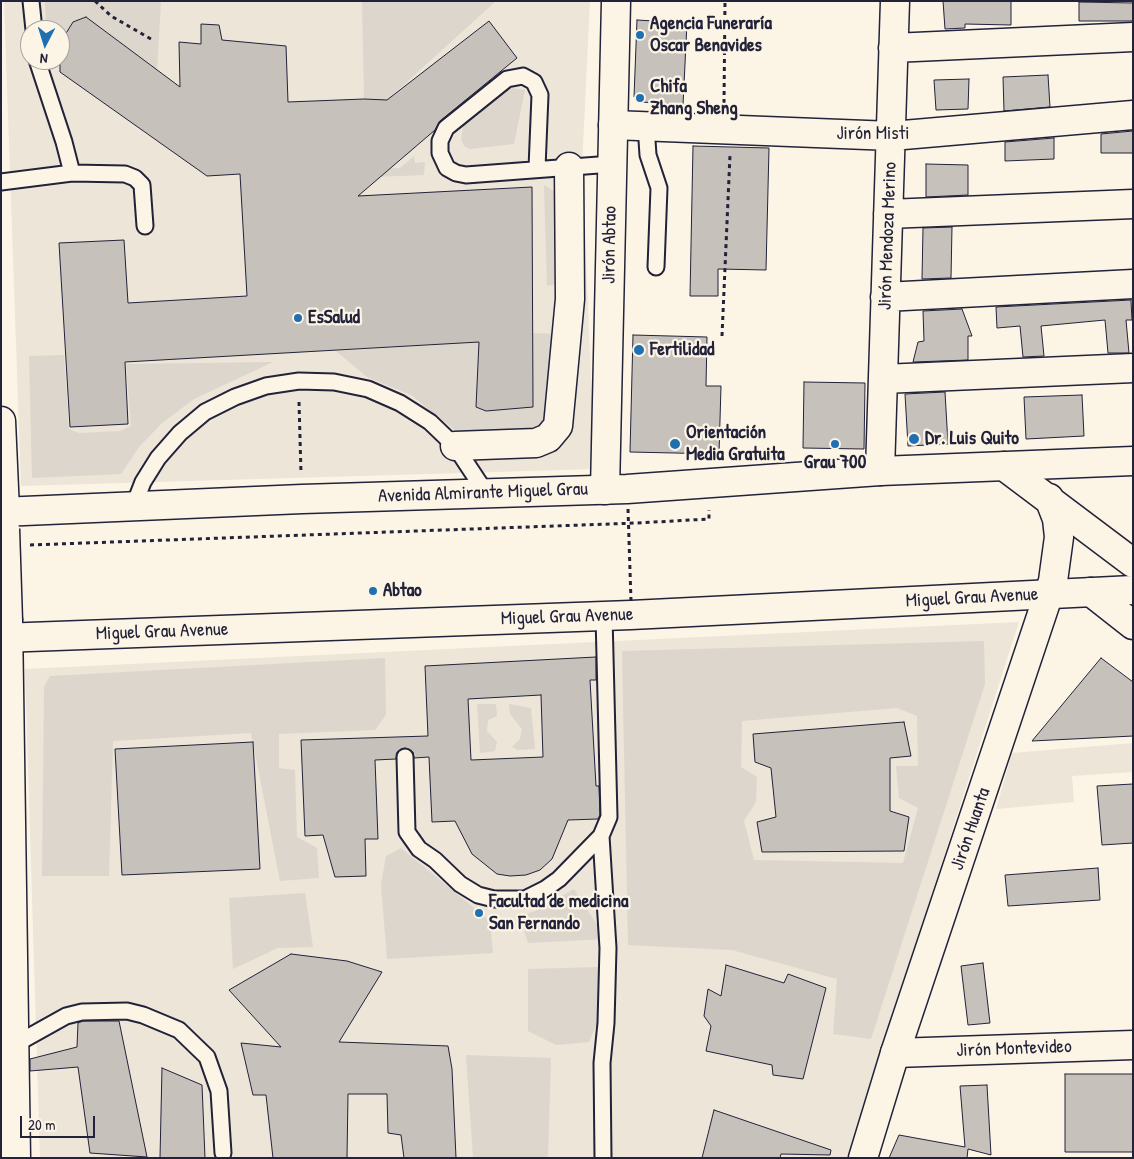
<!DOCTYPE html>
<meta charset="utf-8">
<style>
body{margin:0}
#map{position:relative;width:1134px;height:1159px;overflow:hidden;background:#fcf5e5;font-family:"Patrick Hand",sans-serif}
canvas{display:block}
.frame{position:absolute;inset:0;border:2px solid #22223b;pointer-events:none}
.north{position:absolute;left:20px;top:20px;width:50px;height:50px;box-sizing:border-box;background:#fcf5e5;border:1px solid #a5a1a1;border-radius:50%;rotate:185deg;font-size:14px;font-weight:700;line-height:20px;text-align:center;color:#22223b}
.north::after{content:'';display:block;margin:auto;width:18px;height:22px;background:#1f6fb2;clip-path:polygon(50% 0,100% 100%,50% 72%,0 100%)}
.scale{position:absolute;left:20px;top:1116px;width:75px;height:22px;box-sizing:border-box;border:2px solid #22223b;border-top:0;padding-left:6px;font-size:15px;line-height:18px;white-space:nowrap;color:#22223b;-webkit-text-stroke:4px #fcf5e5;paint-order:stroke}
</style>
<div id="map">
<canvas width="1134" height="1159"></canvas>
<div class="frame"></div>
<div class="north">N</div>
<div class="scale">20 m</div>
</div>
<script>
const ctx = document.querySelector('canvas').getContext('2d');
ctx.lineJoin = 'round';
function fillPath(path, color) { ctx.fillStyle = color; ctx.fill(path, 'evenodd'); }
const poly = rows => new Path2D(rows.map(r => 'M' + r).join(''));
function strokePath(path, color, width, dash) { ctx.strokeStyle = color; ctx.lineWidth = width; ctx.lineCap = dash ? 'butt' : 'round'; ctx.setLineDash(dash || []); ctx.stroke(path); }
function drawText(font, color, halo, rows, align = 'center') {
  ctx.font = font + ' "Patrick Hand",sans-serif'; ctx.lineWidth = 4.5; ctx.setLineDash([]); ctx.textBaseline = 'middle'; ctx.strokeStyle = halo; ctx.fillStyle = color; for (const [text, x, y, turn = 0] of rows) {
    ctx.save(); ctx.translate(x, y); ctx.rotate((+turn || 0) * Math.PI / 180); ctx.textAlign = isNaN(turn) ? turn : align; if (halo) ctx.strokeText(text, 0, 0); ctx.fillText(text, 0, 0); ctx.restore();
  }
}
const built = poly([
 [4,1,590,1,582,166,595,469,21,486],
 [30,30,60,30,60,60,30,60],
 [1019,622,847,1158,40,1158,25,669],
 [1133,743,1133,772,1072,776,1074,802,996,809,1012,753]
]);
const green = poly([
 [45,1,161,1,157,70,86,17,73,22,60,43,60,30,46,30],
 [362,1,496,1,387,100,364,99],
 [512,88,525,90,514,144,470,149,464,146,461,139,464,119,480,104],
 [414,156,415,163,425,162,424,175,326,179,325,172,400,168],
 [544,185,566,199,565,282,547,286],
 [532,333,556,334,554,407,540,432,461,435,411,395,367,377,336,351,479,342,476,403,478,408,486,411],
 [64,355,69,429,79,433,120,431,131,426,126,364,273,362,194,399,161,424,139,447,121,474,32,478,29,356],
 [984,641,985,684,871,1039,833,1034,837,979,732,950,628,945,622,651],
 [897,708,917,716,918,766,896,766,899,798,918,808,903,863,754,860,744,821,756,802,757,777,741,767,742,721],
 [385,658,386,715,375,730,279,734,279,768,295,770,297,837,317,848,319,878,280,881,251,733,113,741,109,876,42,876,44,687,50,676],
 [477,704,496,704,497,716,488,720,487,731,497,742,495,751,480,753],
 [509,704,531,708,535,749,518,750,512,747,520,739,522,729,510,714],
 [401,848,490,921,493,953,387,959,381,885,386,856],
 [574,889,606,939,528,943,520,916,535,911],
 [305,893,313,947,278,948,233,969,229,898],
 [599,967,597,1023,589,1042,556,1045,528,1031,528,969],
 [466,1055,551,1058,548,1158,473,1158]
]);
const building = poly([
 [943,1,1011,1,1011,25,965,24,965,28,945,29,943,1],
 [1079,2,1133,3,1133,21,1079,21,1079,2],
 [86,17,180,87,179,42,201,44,201,24,219,25,222,40,286,46,288,102,364,99,387,100,489,21,517,58,440,121,435,130,358,196,532,187,533,407,486,411,476,407,479,342,125,362,128,424,70,427,59,243,124,240,128,303,247,296,240,174,207,176,60,72,60,43,73,22,86,17],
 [637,20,687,23,683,105,642,102,634,97,637,20],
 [1048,75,1050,107,1004,111,1003,77,1048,75],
 [969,79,968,109,936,110,934,80,969,79],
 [1133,131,1133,153,1101,153,1101,134,1133,131],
 [1054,138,1054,159,1005,161,1005,142,1054,138],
 [693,146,769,148,766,270,718,269,718,296,690,296,693,146],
 [926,164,968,165,968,195,926,197,926,164],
 [952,227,951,278,922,279,923,228,952,227],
 [1131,300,1132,320,1126,320,1129,353,1108,353,1105,320,1041,326,1044,356,1023,357,1020,326,997,328,996,307,1131,300],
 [962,309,972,336,968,336,968,360,913,362,918,342,924,341,923,311,962,309],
 [633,335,707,337,706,386,721,386,719,454,630,452,633,335],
 [804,382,865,383,864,449,803,448,804,382],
 [945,392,948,444,908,446,905,394,945,392],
 [1082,395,1084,436,1026,439,1024,397,1082,395],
 [596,657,596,680,590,680,596,786,599,786,600,815,598,819,568,820,552,859,540,870,526,875,510,876,497,874,472,854,455,821,432,822,429,757,414,758,413,752,405,748,397,752,396,759,375,760,378,839,365,839,366,876,335,877,323,835,305,836,301,740,428,736,425,666,596,657],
 [541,695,543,757,471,760,468,699,541,695],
 [1101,658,1133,682,1133,736,1032,741,1101,658],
 [904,722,911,756,890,758,890,811,909,817,904,851,762,852,757,822,776,817,771,768,755,762,753,734,904,722],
 [253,742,260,869,122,875,115,749,253,742],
 [1133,784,1133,843,1102,845,1097,786,1133,784],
 [1098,868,1100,900,1008,906,1005,875,1098,868],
 [291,954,347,961,382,972,339,1042,448,1046,452,1069,456,1158,404,1158,401,1135,388,1133,387,1094,348,1094,347,1158,273,1158,266,1095,253,1095,241,1043,281,1047,229,990,291,954],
 [983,963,990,1023,968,1025,961,966,983,963],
 [726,965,784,983,788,974,826,988,803,1079,773,1075,772,1065,706,1051,711,1026,704,1016,708,989,721,996,726,965],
 [83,1021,119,1021,147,1157,90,1153,78,1067,30,1071,30,1059,77,1047,78,1023,83,1021],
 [162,1068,202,1085,205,1158,160,1158,162,1068],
 [1065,1074,1133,1074,1133,1152,1065,1152,1065,1074],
 [987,1085,991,1155,968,1149,967,1158,889,1158,899,1135,965,1147,960,1086,987,1085],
 [714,1110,831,1150,830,1155,781,1154,780,1158,702,1158,714,1110]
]);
const path = poly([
 [95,1,111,16,151,39],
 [724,103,725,1],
 [722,336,730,155],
 [299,402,301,473],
 [30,545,637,523,709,519,709,510]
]);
const lane = poly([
 [31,1,34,30],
 [37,60,64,142,72,173],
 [646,126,648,155,659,188,656,267],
 [537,168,540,95,534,82,523,76,507,79,446,128,440,141,440,153,447,168,456,173,466,175,612,164],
 [1,182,72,173,125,174,135,178,142,185,145,226],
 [134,505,143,482,158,458,180,433,205,412,235,397,266,386,299,381,334,382,368,389,400,403,430,422,455,446,486,493],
 [405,757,407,832,419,849,435,860,460,884,478,895,494,899,525,899,545,889,559,879,601,836,609,817,604,616],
 [601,836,608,948,606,1023,602,1063,603,1158],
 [14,1045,66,1016,82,1012,127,1011,143,1015,179,1030,207,1057,219,1091,223,1153]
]);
const street = poly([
 [893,48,1133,37],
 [613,125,892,136,1133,115],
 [888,214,1133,204],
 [885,297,1133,284],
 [883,379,1133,368],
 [1,421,5,511],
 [455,446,536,443,548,438,558,426,570,299,569,167],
 [880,471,895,1],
 [895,1053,1133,1045]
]);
const secondary = poly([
 [1004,466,1133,563],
 [605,490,616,1],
 [1091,592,1133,625],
 [8,621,16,1158],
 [863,1158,895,1053,1053,581,1059,537,1057,519,1049,498]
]);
const primary = poly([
 [1,512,302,499,627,489,880,471,1133,461],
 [1,638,631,615,1133,590]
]);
const pathBridge = poly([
 [628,509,631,601]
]);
const secondaryBridge = poly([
 [5,529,8,621]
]);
const markers = [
 [640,35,5,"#1f6fb2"],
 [640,98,5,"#1f6fb2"],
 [298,318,5,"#1f6fb2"],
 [639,350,6,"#1f6fb2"],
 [914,439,6,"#1f6fb2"],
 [675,444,6,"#1f6fb2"],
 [835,444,5,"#1f6fb2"],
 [373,591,5,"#1f6fb2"],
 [479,913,5,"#1f6fb2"]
];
const poiNames = [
 ["Agencia Funeraría",650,24],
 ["Oscar Benavides",650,46],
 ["Chifa",650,87],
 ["Zhang Sheng",650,109],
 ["EsSalud",308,318],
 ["Fertilidad",650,350],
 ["Orientación",686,433],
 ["Media Gratuita",686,455],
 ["Dr. Luis Quito",925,439],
 ["Grau 700",835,463,"center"],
 ["Abtao",383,591],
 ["Facultad de medicina",489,902],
 ["San Fernando",489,924]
];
const streetNames = [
 ["Jirón Misti",873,134],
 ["Jirón Mendoza Merino",888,236,-88],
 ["Jirón Abtao",610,245,-89],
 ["Avenida Almirante Miguel Grau",483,493,-2],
 ["Miguel Grau Avenue",972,598,-3],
 ["Miguel Grau Avenue",567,617,-2],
 ["Miguel Grau Avenue",162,632,-2],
 ["Jirón Huanta",971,829,-71],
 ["Jirón Montevideo",1014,1049,-2]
];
fillPath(built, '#ece5d8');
fillPath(green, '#dcd6cc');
fillPath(building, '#c6c1bb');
strokePath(building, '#22223b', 1);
strokePath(lane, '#22223b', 19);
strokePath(street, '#22223b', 31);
strokePath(secondary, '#22223b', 31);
strokePath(primary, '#22223b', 31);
strokePath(path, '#22223b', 3, [4, 4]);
strokePath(lane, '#fcf5e5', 15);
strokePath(street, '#fcf5e5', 28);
strokePath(secondary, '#fcf5e5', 28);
strokePath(primary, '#fcf5e5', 28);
strokePath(secondaryBridge, '#22223b', 31, []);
strokePath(pathBridge, '#22223b', 3, [4, 4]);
strokePath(secondaryBridge, '#fcf5e5', 28);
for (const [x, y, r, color] of markers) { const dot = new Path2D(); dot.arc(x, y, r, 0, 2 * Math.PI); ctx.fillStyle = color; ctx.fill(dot); strokePath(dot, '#fcf5e5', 2); }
drawText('bold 19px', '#22223b', '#fcf5e5', poiNames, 'left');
drawText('19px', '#22223b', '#fcf5e5', streetNames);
</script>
